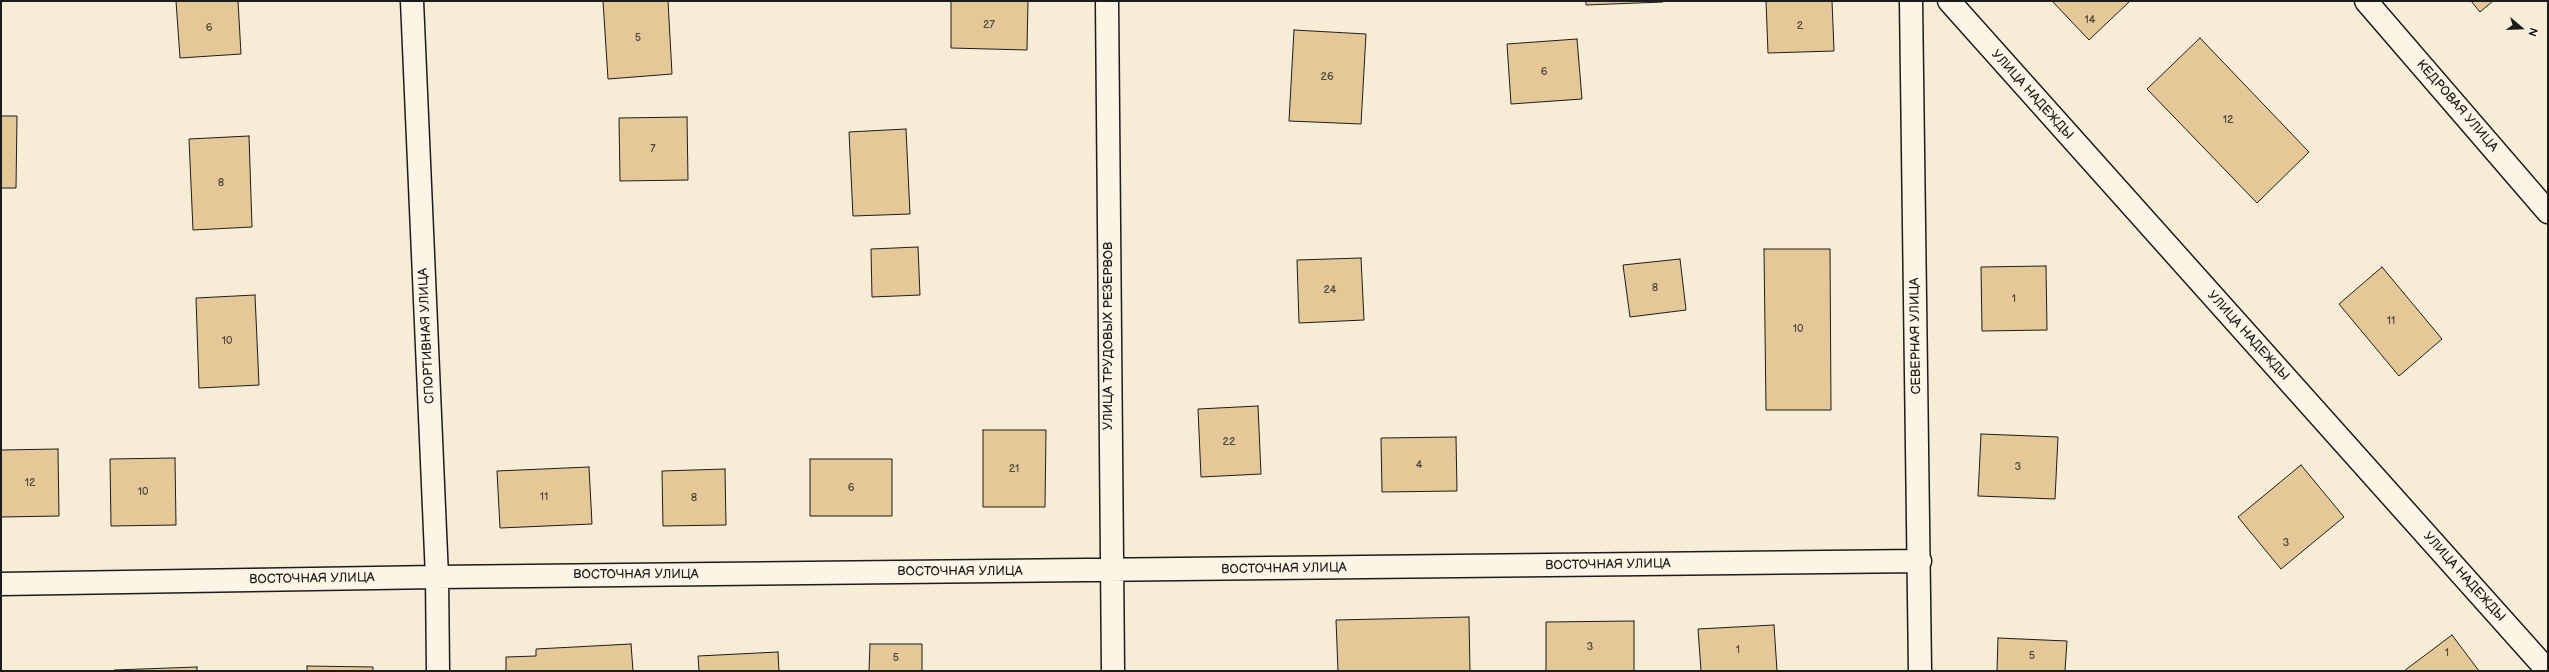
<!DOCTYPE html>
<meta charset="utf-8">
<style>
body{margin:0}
#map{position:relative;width:2549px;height:672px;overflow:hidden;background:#f7ecd6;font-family:"Balsamiq Sans",sans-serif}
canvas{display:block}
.frame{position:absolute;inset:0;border:2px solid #1c1c1c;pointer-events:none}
.north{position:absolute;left:2501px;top:8px;width:40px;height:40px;-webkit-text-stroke:3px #fcf5e5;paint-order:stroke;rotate:109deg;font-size:11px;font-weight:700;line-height:16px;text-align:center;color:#1c1c1c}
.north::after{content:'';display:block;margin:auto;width:14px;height:18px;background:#1c1c1c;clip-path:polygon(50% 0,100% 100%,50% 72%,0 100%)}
</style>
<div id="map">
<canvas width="2549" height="672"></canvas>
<div class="frame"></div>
<div class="north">N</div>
</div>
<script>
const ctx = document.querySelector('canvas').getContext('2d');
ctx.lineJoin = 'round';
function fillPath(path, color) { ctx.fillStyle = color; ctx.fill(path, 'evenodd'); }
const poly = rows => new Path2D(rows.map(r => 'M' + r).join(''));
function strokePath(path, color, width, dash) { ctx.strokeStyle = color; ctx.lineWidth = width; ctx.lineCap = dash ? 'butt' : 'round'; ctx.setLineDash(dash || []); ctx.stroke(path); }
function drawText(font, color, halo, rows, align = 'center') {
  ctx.font = font + ' "Balsamiq Sans",sans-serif'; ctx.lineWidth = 3; ctx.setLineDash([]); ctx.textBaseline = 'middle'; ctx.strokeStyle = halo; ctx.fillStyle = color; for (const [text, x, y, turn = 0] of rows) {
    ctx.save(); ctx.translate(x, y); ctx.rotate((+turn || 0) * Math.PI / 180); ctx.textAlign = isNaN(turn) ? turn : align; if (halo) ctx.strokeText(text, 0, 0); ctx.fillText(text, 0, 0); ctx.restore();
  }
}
const building = poly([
 [176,1,238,1,241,54,180,58,176,1],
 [603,1,668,1,672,74,608,79,603,1],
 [951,1,1028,1,1027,50,951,48,951,1],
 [1586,1,1663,1,1663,2,1586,5,1586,1],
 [1766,1,1832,1,1834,51,1768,53,1766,1],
 [2052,1,2130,1,2089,40,2052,1],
 [2471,1,2493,1,2480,12,2471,1],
 [1294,30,1366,34,1361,124,1289,121,1294,30],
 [2200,38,2309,152,2257,203,2147,89,2200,38],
 [1577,39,1582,99,1511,104,1507,44,1577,39],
 [1,116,17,116,16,188,1,188,1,116],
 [687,117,688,180,620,181,619,118,687,117],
 [906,129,910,214,853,216,849,132,906,129],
 [249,136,252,227,193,230,189,139,249,136],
 [918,247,920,295,872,297,871,249,918,247],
 [1764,249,1830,249,1831,410,1766,410,1764,249],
 [1361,258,1364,320,1299,323,1297,260,1361,258],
 [1680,259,1686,310,1630,317,1623,265,1680,259],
 [2046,266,2047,330,1982,331,1981,267,2046,266],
 [2382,267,2442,339,2399,376,2339,304,2382,267],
 [255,295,259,385,199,388,196,298,255,295],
 [1258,406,1261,474,1201,477,1198,409,1258,406],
 [983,430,1046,430,1045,507,983,507,983,430],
 [1981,434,2058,437,2055,499,1978,496,1981,434],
 [1456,437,1457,491,1382,492,1381,438,1456,437],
 [58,449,59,516,1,517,1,450,58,449],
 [175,458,176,525,111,526,110,459,175,458],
 [810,459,892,459,892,516,810,516,810,459],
 [2301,465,2344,517,2281,569,2238,517,2301,465],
 [589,467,592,524,500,528,497,471,589,467],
 [725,469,726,525,663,526,662,471,725,469],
 [1469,617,1470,671,1338,671,1336,620,1469,617],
 [1634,621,1634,671,1546,671,1546,622,1634,621],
 [1774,625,1777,671,1701,671,1698,629,1774,625],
 [2452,635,2479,671,2404,671,2452,635],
 [1998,638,2067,641,2065,671,1997,671,1998,638],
 [631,644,633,671,506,671,506,657,536,656,536,649,631,644],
 [870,644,922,644,922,671,869,671,870,644],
 [778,652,779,671,699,671,698,656,778,652],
 [307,666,373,667,373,671,307,671,307,666],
 [197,667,197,671,114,671,114,670,197,667]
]);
const minor = poly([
 [412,1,437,577,438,671],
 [1107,1,1113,671],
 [1911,1,1920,671],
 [1949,1,2548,671],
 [2366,1,2548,212],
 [1,584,437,577,1920,561]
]);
const numberNames = [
 ["14",2090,20],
 ["27",989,25],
 ["2",1800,26],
 ["6",209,28],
 ["5",638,38],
 ["6",1544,72],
 ["26",1327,77],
 ["12",2228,120],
 ["7",653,149],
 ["8",221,183],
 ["8",1655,288],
 ["24",1330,290],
 ["1",2014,299],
 ["11",2391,321],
 ["10",1798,329],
 ["10",227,341],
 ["22",1229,442],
 ["4",1419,465],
 ["3",2018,467],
 ["21",1014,469],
 ["12",30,483],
 ["6",851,488],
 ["10",143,492],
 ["11",544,497],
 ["8",694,498],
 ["3",2286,543],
 ["3",1590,647],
 ["1",1738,650],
 ["1",2447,653],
 ["5",2032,656],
 ["5",896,658]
];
const streetNames = [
 ["УЛИЦА НАДЕЖДЫ",2032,95,48],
 ["КЕДРОВАЯ УЛИЦА",2457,106,49],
 ["СПОРТИВНАЯ УЛИЦА",427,336,-93],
 ["УЛИЦА ТРУДОВЫХ РЕЗЕРВОВ",1109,336,-90],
 ["СЕВЕРНАЯ УЛИЦА",1916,336,-91],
 ["УЛИЦА НАДЕЖДЫ",2248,336,48],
 ["ВОСТОЧНАЯ УЛИЦА",1608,565,-1],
 ["ВОСТОЧНАЯ УЛИЦА",1284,569,-1],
 ["ВОСТОЧНАЯ УЛИЦА",960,572],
 ["ВОСТОЧНАЯ УЛИЦА",636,575],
 ["УЛИЦА НАДЕЖДЫ",2464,577,48],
 ["ВОСТОЧНАЯ УЛИЦА",312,579,-1]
];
fillPath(building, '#e4c898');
strokePath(building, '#1c1c1c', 1);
strokePath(minor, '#1c1c1c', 25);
strokePath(minor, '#fcf5e5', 22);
drawText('11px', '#4e473b', null, numberNames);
drawText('13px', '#1c1c1c', '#fcf5e5', streetNames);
</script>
